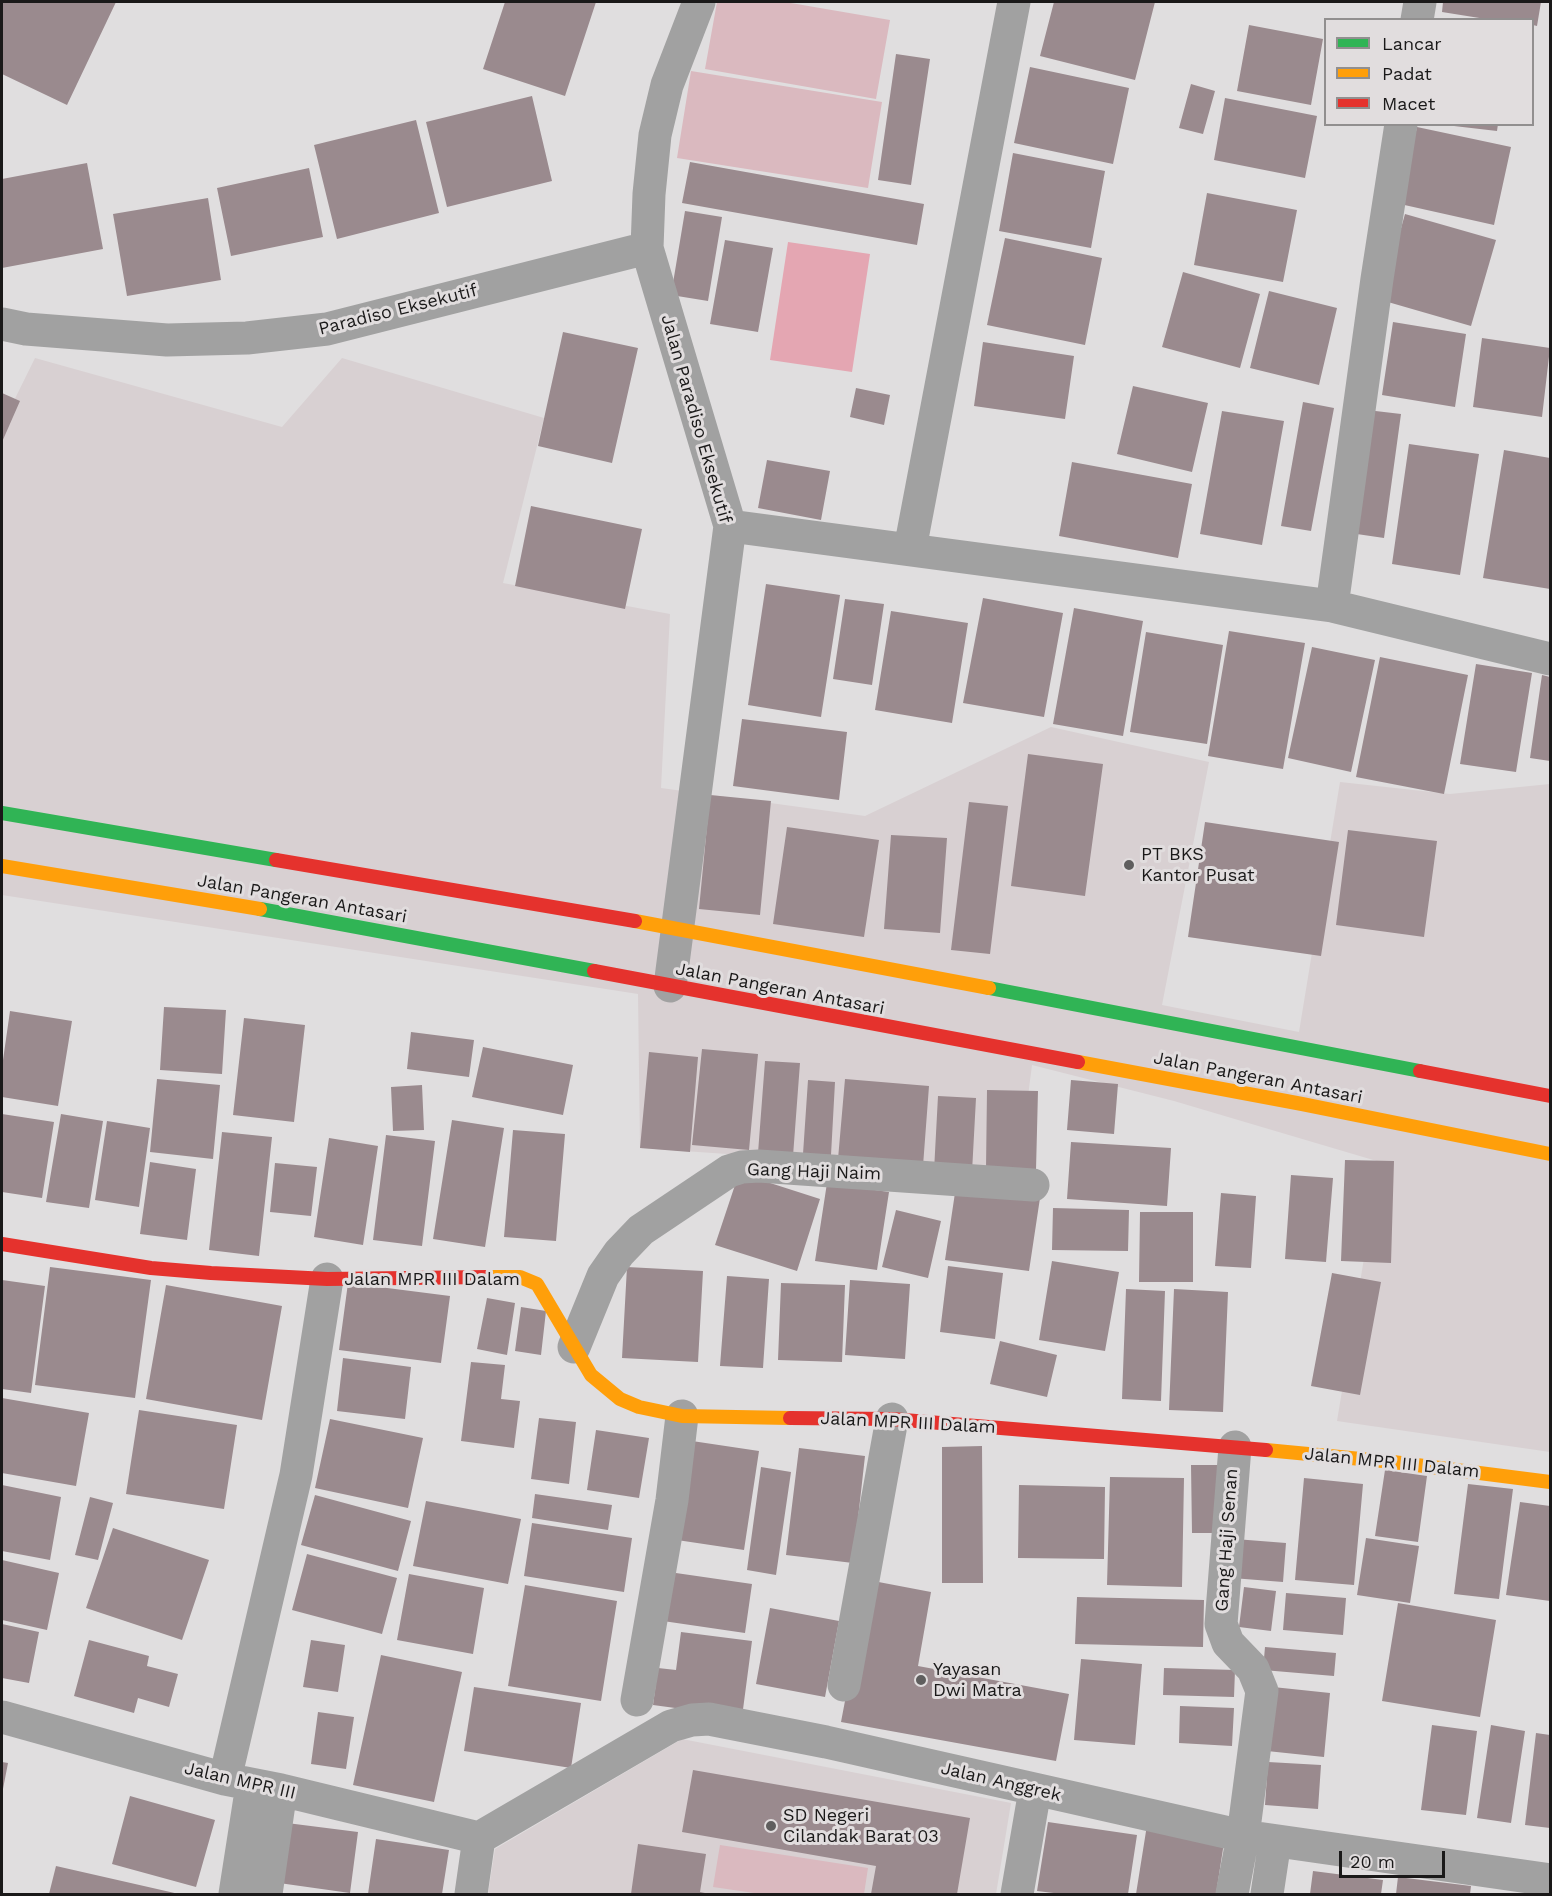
<!DOCTYPE html>
<style>
body{margin:0}
#map{position:relative;width:1552px;height:1896px;overflow:hidden;background:#e0dedf;font-family:"Work Sans",sans-serif}
canvas{display:block}
.frame{position:absolute;inset:0;border:3px solid #1a1919;pointer-events:none}
.legend{position:absolute;left:1324px;top:18px;width:210px;height:108px;box-sizing:border-box;background:#e1ddde;border:2px solid #918f8f;margin:0;padding:8px 10px;list-style:none;font-size:18px;color:#1a1919}
.legend li{display:flex;align-items:center;gap:12px;height:30px}
.legend b{width:30px;border:2px solid #918f8f}
.scale{position:absolute;left:1339px;top:1851px;width:106px;height:27px;box-sizing:border-box;border:3px solid #1a1919;border-top:0;padding-left:8px;font-size:18px;line-height:21px;white-space:nowrap;color:#1a1919;-webkit-text-stroke:4px #e1ddde;paint-order:stroke}
</style>
<div id="map">
<canvas width="1552" height="1896"></canvas>
<div class="frame"></div>
<ul class="legend">
<li><b style="height:8px;background:#30b455"></b>Lancar</li>
<li><b style="height:8px;background:#ff9f0a"></b>Padat</li>
<li><b style="height:8px;background:#e5322d"></b>Macet</li>
</ul>
<div class="scale">20 m</div>
</div>
<script>
const ctx = document.querySelector('canvas').getContext('2d');
ctx.lineJoin = 'round';
function fillPath(path, color) { ctx.fillStyle = color; ctx.fill(path, 'evenodd'); }
const poly = rows => new Path2D(rows.map(r => 'M' + r).join(''));
function strokePath(path, color, width, dash) { ctx.strokeStyle = color; ctx.lineWidth = width; ctx.lineCap = dash ? 'butt' : 'round'; ctx.setLineDash(dash || []); ctx.stroke(path); }
function drawText(font, color, halo, rows, align = 'center') {
  ctx.font = font + ' "Work Sans",sans-serif'; ctx.lineWidth = 6; ctx.setLineDash([]); ctx.textBaseline = 'middle'; ctx.strokeStyle = halo; ctx.fillStyle = color; for (const [text, x, y, turn = 0] of rows) {
    ctx.save(); ctx.translate(x, y); ctx.rotate((+turn || 0) * Math.PI / 180); ctx.textAlign = isNaN(turn) ? turn : align; if (halo) ctx.strokeText(text, 0, 0); ctx.fillText(text, 0, 0); ctx.restore();
  }
}
const built = poly([
 [35,358,282,427,342,358,544,418,503,583,670,614,661,788,865,816,1051,727,1209,762,1162,1005,1299,1032,1340,782,1450,794,1550,784,1550,1452,1337,1421,1380,1162,1174,1101,1032,1065,1018,1174,640,1148,638,994,2,895,2,425],
 [682,1739,1011,1803,996,1894,488,1894,495,1849]
]);
const green = poly([
 [717,2,785,2,890,20,876,99,705,69],
 [691,71,882,102,868,188,677,158],
 [720,1845,868,1868,864,1894,761,1894,713,1887]
]);
const water = poly([
 [788,242,870,254,852,372,770,360]
]);
const building = poly([
 [2,2,116,2,67,105,2,74],
 [505,2,596,2,565,96,483,69],
 [1054,2,1155,2,1135,80,1040,56],
 [1443,2,1541,2,1537,26,1533,25,1533,20,1492,20,1442,12],
 [1249,25,1323,39,1311,105,1237,91],
 [896,54,930,59,911,185,878,180],
 [1030,67,1129,88,1113,164,1014,143],
 [1191,84,1215,91,1203,134,1179,128],
 [532,96,552,181,447,207,426,122],
 [1225,98,1317,116,1305,178,1214,160],
 [416,120,439,213,337,239,314,145],
 [1454,124,1498,124,1497,131,1454,126],
 [1417,127,1511,147,1494,225,1400,204],
 [1013,153,1105,171,1091,248,999,231],
 [690,162,924,204,917,245,682,203],
 [87,163,103,249,2,268,2,179],
 [309,168,323,237,231,256,217,188],
 [1207,193,1297,210,1283,282,1194,265],
 [208,198,221,280,127,296,113,214],
 [685,211,722,217,708,301,671,295],
 [1405,214,1496,240,1471,326,1381,300],
 [1005,238,1102,258,1085,345,987,325],
 [725,240,773,248,758,332,710,324],
 [1183,272,1260,294,1240,368,1162,347],
 [1269,291,1337,308,1319,385,1250,368],
 [1393,322,1466,334,1455,407,1382,395],
 [563,332,638,348,612,463,538,446],
 [1482,338,1550,348,1542,417,1473,407],
 [983,342,1074,356,1065,419,974,406],
 [1133,386,1208,403,1192,472,1117,454],
 [856,388,890,395,884,425,850,417],
 [2,393,20,401,2,442],
 [1303,402,1334,408,1311,531,1281,526],
 [1367,410,1401,414,1384,538,1350,533],
 [1222,411,1284,421,1262,545,1200,534],
 [1409,444,1479,454,1460,575,1392,564],
 [1504,450,1550,458,1550,589,1483,578],
 [767,460,830,471,821,520,758,508],
 [1072,462,1192,484,1178,558,1059,536],
 [531,506,642,529,625,609,515,586],
 [766,584,840,595,821,717,748,705],
 [983,598,1063,613,1044,717,963,703],
 [845,599,884,604,872,685,833,679],
 [1074,608,1143,621,1123,736,1053,724],
 [891,611,968,623,952,723,875,710],
 [1229,631,1305,643,1283,769,1208,756],
 [1146,632,1223,645,1207,744,1130,732],
 [1312,647,1375,660,1351,772,1288,758],
 [1380,657,1468,675,1444,794,1356,777],
 [1476,664,1532,673,1516,772,1460,764],
 [1542,675,1550,677,1550,761,1530,758],
 [742,719,847,732,839,800,733,786],
 [1028,754,1103,764,1085,896,1011,886],
 [710,795,771,801,760,915,699,909],
 [969,802,1008,806,990,954,951,950],
 [1205,822,1339,842,1321,956,1188,937],
 [787,827,879,840,864,937,773,924],
 [1348,830,1437,841,1424,937,1336,925],
 [891,835,947,838,940,933,884,929],
 [164,1007,226,1010,222,1074,160,1070],
 [10,1011,72,1021,58,1106,2,1097,2,1067],
 [244,1018,305,1025,294,1122,233,1115],
 [411,1032,474,1040,469,1077,407,1069],
 [483,1047,573,1065,563,1115,472,1097],
 [702,1049,758,1054,749,1150,692,1145],
 [649,1052,698,1057,690,1152,640,1148],
 [765,1061,800,1063,793,1156,758,1153],
 [157,1079,220,1085,213,1159,150,1152],
 [845,1079,929,1086,923,1166,838,1159],
 [808,1080,835,1082,831,1155,803,1154],
 [1071,1080,1118,1084,1114,1134,1067,1130],
 [422,1085,424,1130,393,1131,391,1087],
 [987,1090,1038,1091,1036,1170,986,1169],
 [938,1096,976,1098,972,1172,934,1171],
 [2,1114,54,1122,42,1198,2,1192],
 [61,1114,103,1121,89,1208,46,1202],
 [452,1120,504,1128,485,1247,433,1239],
 [107,1121,150,1128,139,1207,95,1200],
 [513,1130,565,1134,556,1241,504,1237],
 [222,1132,272,1137,259,1256,209,1250],
 [386,1135,435,1141,422,1246,373,1240],
 [329,1138,378,1146,363,1245,314,1237],
 [1071,1142,1171,1148,1167,1206,1067,1199],
 [1345,1160,1394,1161,1391,1263,1341,1261],
 [150,1162,196,1169,187,1240,140,1234],
 [275,1163,317,1167,311,1216,270,1212],
 [739,1173,820,1199,797,1271,715,1245],
 [1291,1175,1333,1178,1326,1262,1285,1259],
 [827,1183,889,1192,877,1270,815,1261],
 [956,1186,1040,1198,1029,1271,945,1260],
 [1221,1193,1256,1196,1251,1268,1215,1266],
 [1053,1208,1129,1210,1128,1251,1052,1250],
 [896,1210,941,1221,928,1278,882,1267],
 [1140,1212,1193,1212,1193,1282,1139,1282],
 [1052,1261,1119,1272,1105,1351,1039,1340],
 [948,1266,1003,1273,995,1339,940,1332],
 [50,1267,151,1280,135,1398,35,1385],
 [627,1267,703,1271,698,1362,622,1358],
 [1332,1273,1381,1282,1360,1395,1311,1386],
 [727,1276,769,1279,763,1368,720,1366],
 [2,1280,45,1286,31,1393,2,1389],
 [850,1280,910,1284,905,1359,845,1355],
 [348,1283,450,1296,441,1363,339,1350],
 [781,1283,845,1285,842,1362,778,1360],
 [166,1285,282,1306,262,1420,146,1399],
 [1126,1289,1165,1291,1161,1401,1122,1399],
 [1174,1289,1228,1292,1223,1412,1169,1410],
 [487,1298,515,1303,507,1355,477,1349],
 [521,1307,546,1311,541,1355,515,1351],
 [1000,1341,1057,1355,1047,1397,990,1384],
 [343,1358,411,1367,405,1419,337,1411],
 [471,1362,505,1365,501,1399,520,1401,514,1448,461,1441],
 [2,1398,89,1413,76,1486,2,1473],
 [139,1410,237,1425,224,1509,126,1494],
 [539,1418,576,1422,569,1484,531,1479],
 [330,1419,423,1438,408,1508,315,1488],
 [596,1430,649,1438,639,1498,587,1490],
 [692,1441,759,1451,744,1550,677,1540],
 [982,1446,983,1583,942,1583,942,1447],
 [799,1448,865,1456,853,1563,786,1555],
 [1191,1465,1217,1465,1217,1533,1192,1533],
 [761,1467,791,1472,776,1575,747,1570],
 [1385,1470,1427,1476,1418,1542,1375,1536],
 [1110,1477,1184,1478,1182,1587,1107,1585],
 [1304,1478,1363,1484,1354,1585,1295,1580],
 [1468,1484,1513,1489,1499,1599,1454,1594],
 [2,1485,61,1497,50,1560,2,1551],
 [1019,1485,1105,1487,1104,1559,1018,1558],
 [535,1494,612,1505,608,1530,532,1518],
 [315,1495,411,1521,398,1571,301,1545],
 [90,1497,113,1503,98,1560,75,1555],
 [426,1501,521,1519,508,1584,413,1566],
 [1520,1502,1550,1506,1550,1601,1506,1595],
 [532,1523,632,1538,624,1592,524,1576],
 [113,1528,209,1560,182,1640,86,1608],
 [1366,1538,1419,1546,1410,1603,1357,1595],
 [1235,1539,1286,1543,1283,1582,1232,1578],
 [307,1554,397,1578,382,1634,292,1610],
 [2,1560,59,1573,47,1630,2,1620],
 [669,1572,752,1584,745,1633,663,1621],
 [409,1574,484,1588,473,1654,397,1640],
 [868,1580,931,1592,918,1666,1069,1694,1056,1761,841,1722],
 [525,1585,617,1601,601,1701,508,1686],
 [1244,1587,1276,1591,1271,1631,1239,1627],
 [1286,1593,1346,1598,1343,1635,1283,1630],
 [1077,1597,1204,1600,1203,1647,1075,1644],
 [1398,1603,1496,1620,1480,1717,1382,1701],
 [770,1608,839,1621,825,1697,756,1684],
 [2,1624,39,1632,29,1683,2,1678],
 [681,1632,752,1641,742,1717,653,1705,658,1668,676,1670],
 [89,1640,149,1656,147,1666,178,1674,169,1707,138,1698,134,1713,74,1696],
 [311,1640,345,1645,338,1692,303,1687],
 [1265,1647,1336,1653,1334,1676,1263,1670],
 [381,1655,462,1672,434,1802,353,1785],
 [1081,1659,1142,1664,1135,1745,1074,1740],
 [1164,1668,1235,1670,1234,1697,1163,1695],
 [474,1687,581,1703,571,1768,464,1751],
 [1273,1687,1330,1693,1324,1757,1267,1751],
 [1180,1706,1234,1708,1232,1746,1179,1743],
 [318,1712,354,1717,346,1769,311,1764],
 [1432,1725,1477,1731,1466,1815,1421,1810],
 [1491,1725,1525,1731,1511,1823,1477,1818],
 [1536,1733,1550,1735,1550,1828,1525,1825],
 [2,1762,8,1763,3,1789,2,1789],
 [1268,1762,1321,1765,1318,1809,1265,1805],
 [693,1770,970,1818,957,1894,871,1894,876,1866,682,1832],
 [130,1796,215,1820,196,1887,112,1864],
 [1048,1822,1137,1835,1128,1894,1062,1894,1037,1891],
 [287,1823,358,1832,350,1893,279,1883],
 [1147,1825,1225,1836,1216,1894,1136,1894],
 [376,1839,449,1850,442,1894,368,1894],
 [638,1844,706,1854,700,1892,710,1894,631,1894],
 [56,1866,179,1894,49,1894],
 [1313,1871,1383,1880,1381,1894,1310,1894],
 [1398,1877,1471,1886,1470,1894,1396,1894]
]);
const street = poly([
 [1417,20,1420,2],
 [2,324,26,329,167,340,247,338,327,329,647,248],
 [730,526,1332,606,1550,659],
 [910,549,1014,2],
 [1332,606,1377,279,1401,124],
 [670,986,730,526,647,248,649,194,655,135,667,85,699,2],
 [574,1347,603,1276,619,1253,641,1230,729,1171,742,1167,759,1166,1033,1185],
 [844,1685,892,1419],
 [637,1700,672,1500,682,1416],
 [2,1717,225,1779,281,1790,479,1838],
 [225,1779,296,1475,327,1279],
 [479,1838,671,1726,692,1720,709,1719,826,1742,1243,1836,1550,1880],
 [235,1894,252,1785],
 [266,1894,281,1790],
 [471,1894,479,1838],
 [1017,1894,1035,1790],
 [1232,1894,1243,1836,1262,1691,1253,1669,1228,1643,1221,1624,1235,1447],
 [1267,1894,1275,1841]
]);
const fast = poly([
 [2,813,276,860],
 [260,909,594,971],
 [989,988,1420,1071]
]);
const slow = poly([
 [2,866,260,909],
 [635,921,989,988],
 [1078,1062,1302,1104,1550,1154],
 [487,1277,520,1277,537,1284,591,1375,620,1399,639,1407,682,1416,790,1418],
 [1266,1450,1393,1462,1550,1482]
]);
const jam = poly([
 [276,860,635,921],
 [594,971,1078,1062],
 [1420,1071,1550,1096],
 [2,1244,151,1268,211,1273,327,1279,487,1277],
 [790,1418,892,1419,1266,1450]
]);
const markers = [
 [1129,865,6,"#5f5e5e"],
 [921,1680,6,"#5f5e5e"],
 [771,1826,6,"#5f5e5e"]
];
const streetNames = [
 ["Paradiso Eksekutif",398,310,-14],
 ["Jalan Paradiso Eksekutif",696,419,74],
 ["Jalan Pangeran Antasari",302,899,10],
 ["Jalan Pangeran Antasari",780,989,11],
 ["Jalan Pangeran Antasari",1258,1078,11],
 ["Gang Haji Naim",814,1172,2],
 ["Jalan MPR III Dalam",432,1280],
 ["Jalan MPR III Dalam",908,1423,3],
 ["Jalan MPR III Dalam",1392,1463,6],
 ["Gang Haji Senan",1227,1540,-86],
 ["Jalan MPR III",240,1781,13],
 ["Jalan Anggrek",1001,1782,13]
];
const poiNames = [
 ["PT BKS",1141,855],
 ["Kantor Pusat",1141,876],
 ["Yayasan",933,1670],
 ["Dwi Matra",933,1691],
 ["SD Negeri",783,1816],
 ["Cilandak Barat 03",783,1837]
];
fillPath(built, '#d8d0d2');
fillPath(green, '#dab9bf');
fillPath(water, '#e4a6b2');
fillPath(building, '#9a8a8e');
strokePath(street, '#a1a1a1', 33);
strokePath(fast, '#30b455', 14);
strokePath(slow, '#ff9f0a', 14);
strokePath(jam, '#e5322d', 14);
for (const [x, y, r, color] of markers) { const dot = new Path2D(); dot.arc(x, y, r, 0, 2 * Math.PI); ctx.fillStyle = color; ctx.fill(dot); strokePath(dot, '#e1ddde', 2); }
drawText('18px', '#1a1919', '#e1ddde', streetNames);
drawText('18px', '#1a1919', '#e1ddde', poiNames, 'left');
</script>
